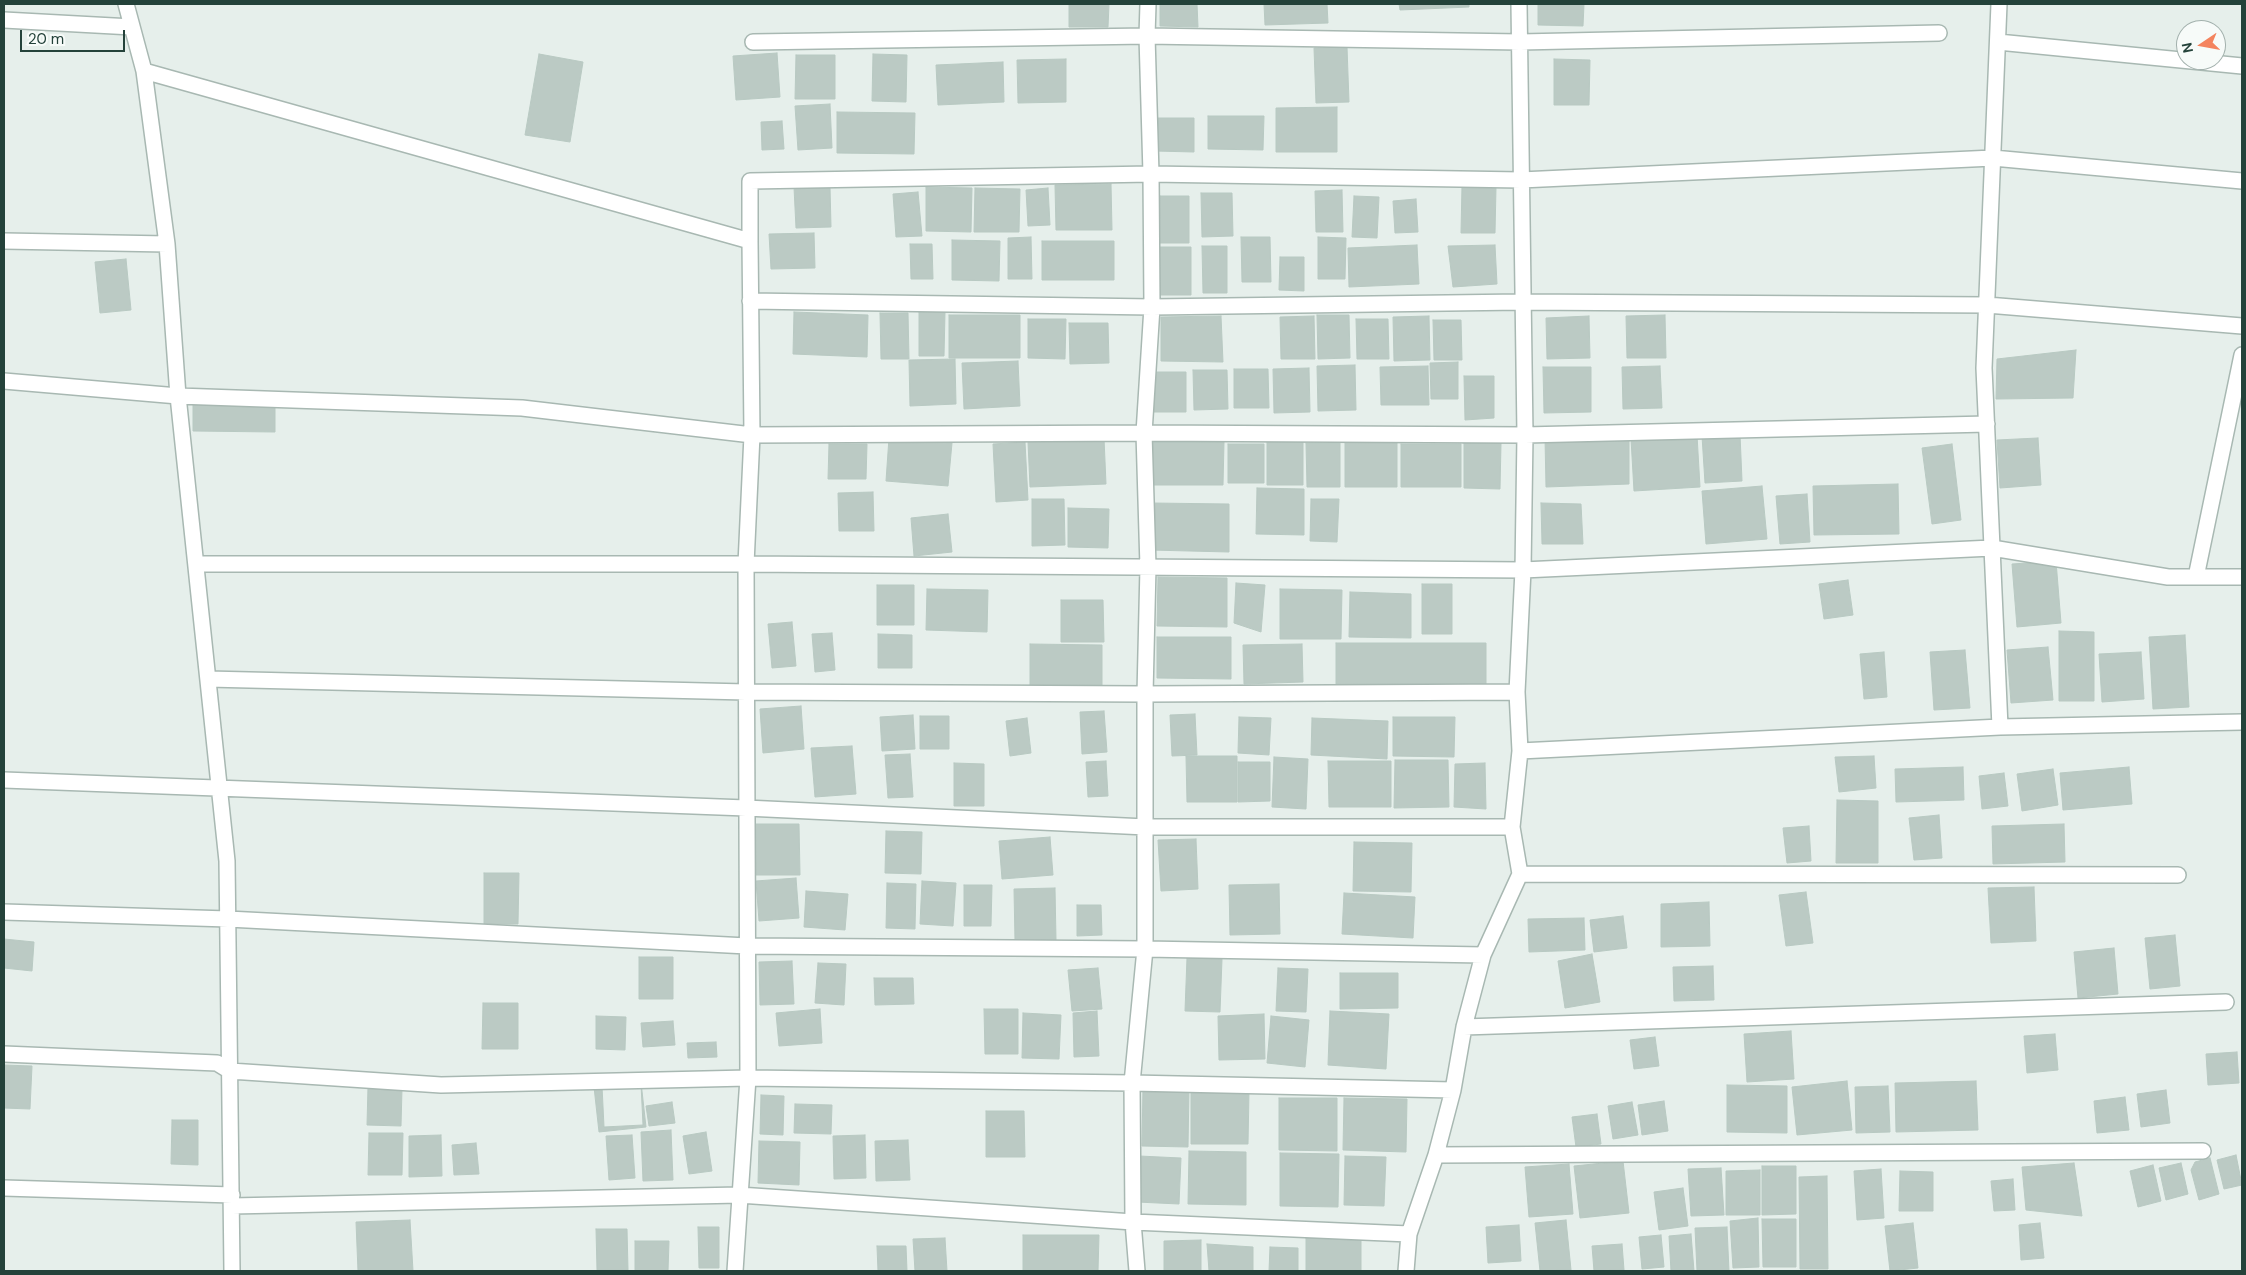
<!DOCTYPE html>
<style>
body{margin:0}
#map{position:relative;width:2246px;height:1275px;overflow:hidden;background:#e6efeb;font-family:"DM Sans",sans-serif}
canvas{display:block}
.frame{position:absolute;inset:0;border:5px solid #24423a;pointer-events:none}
.north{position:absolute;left:2176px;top:20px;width:50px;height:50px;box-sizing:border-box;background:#f7fbf9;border:1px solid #a3b1ad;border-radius:50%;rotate:258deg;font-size:14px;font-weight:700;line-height:20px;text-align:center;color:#24423a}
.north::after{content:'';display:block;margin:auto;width:18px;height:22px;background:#f4845f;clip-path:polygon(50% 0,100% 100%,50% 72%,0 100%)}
.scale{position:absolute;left:20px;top:30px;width:105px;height:22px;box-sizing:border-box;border:2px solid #24423a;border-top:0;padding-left:6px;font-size:15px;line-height:18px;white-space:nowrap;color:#24423a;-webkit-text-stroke:4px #f7fbf9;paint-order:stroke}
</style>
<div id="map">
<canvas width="2246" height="1275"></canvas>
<div class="frame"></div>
<div class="north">N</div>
<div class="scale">20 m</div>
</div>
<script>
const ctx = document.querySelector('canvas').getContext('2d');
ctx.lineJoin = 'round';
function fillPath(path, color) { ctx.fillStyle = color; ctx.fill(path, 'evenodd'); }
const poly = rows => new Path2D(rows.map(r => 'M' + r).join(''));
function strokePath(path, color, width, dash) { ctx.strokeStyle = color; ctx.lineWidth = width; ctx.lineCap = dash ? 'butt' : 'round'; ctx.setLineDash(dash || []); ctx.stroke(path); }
const building = poly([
 [1069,4,1109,4,1108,27,1069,27,1069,4],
 [1160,4,1197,4,1198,27,1160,26,1160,4],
 [1264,4,1327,4,1328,23,1265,25,1264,4],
 [1399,4,1469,4,1469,7,1400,10,1399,4],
 [1538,4,1584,4,1583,26,1538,25,1538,4],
 [1347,47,1349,102,1316,103,1314,48,1347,47],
 [777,53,780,97,736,100,733,56,777,53],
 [539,54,583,62,570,142,525,135,539,54],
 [873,54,907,55,906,102,872,101,873,54],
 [796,55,835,55,835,99,795,99,796,55],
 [1066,59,1066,102,1018,103,1017,60,1066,59],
 [1554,59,1590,60,1589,105,1554,105,1554,59],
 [1003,62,1004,102,938,105,936,65,1003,62],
 [830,104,832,148,798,150,795,106,830,104],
 [1337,107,1337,152,1276,152,1276,108,1337,107],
 [837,112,915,113,914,154,837,153,837,112],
 [1208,116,1264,116,1263,150,1208,149,1208,116],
 [1155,118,1194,118,1194,152,1155,151,1155,118],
 [782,121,784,149,762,150,761,122,782,121],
 [1111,184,1112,230,1056,230,1055,185,1111,184],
 [1462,186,1496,187,1495,233,1461,233,1462,186],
 [794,187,830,187,831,227,796,228,794,187],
 [926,187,972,188,971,232,926,231,926,187],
 [975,188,1020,189,1019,232,974,232,975,188],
 [1048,188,1050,225,1028,226,1026,190,1048,188],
 [1342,190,1343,232,1316,232,1315,191,1342,190],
 [918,192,922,236,896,237,893,194,918,192],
 [1201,193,1232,193,1233,236,1202,237,1201,193],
 [1160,196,1189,196,1189,243,1159,243,1160,196],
 [1354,196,1379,197,1377,238,1352,237,1354,196],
 [1416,199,1418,232,1395,233,1393,201,1416,199],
 [814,233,815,268,771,269,769,234,814,233],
 [1031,237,1032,279,1008,279,1008,238,1031,237],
 [1241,237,1270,237,1271,282,1242,282,1241,237],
 [1318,237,1346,238,1345,279,1318,279,1318,237],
 [952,240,1000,241,999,281,952,280,952,240],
 [1042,241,1114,241,1114,280,1042,280,1042,241],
 [910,244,932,244,933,279,911,279,910,244],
 [1417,245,1419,284,1349,287,1348,248,1417,245],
 [1495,245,1497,284,1453,287,1448,246,1495,245],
 [1202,246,1227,246,1227,293,1203,293,1202,246],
 [1158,247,1191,247,1191,295,1157,295,1158,247],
 [1280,257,1304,257,1304,291,1279,290,1280,257],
 [126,259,131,310,100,313,95,262,126,259],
 [794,312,868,315,867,357,793,354,794,312],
 [919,312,945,312,944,356,919,356,919,312],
 [880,313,908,313,909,359,881,359,880,313],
 [949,315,1020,315,1020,358,949,358,949,315],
 [1317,315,1349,315,1350,358,1318,359,1317,315],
 [1665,315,1666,358,1627,358,1626,316,1665,315],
 [1221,316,1223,362,1161,361,1161,317,1221,316],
 [1314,316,1315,359,1281,359,1280,317,1314,316],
 [1429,316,1430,360,1394,361,1393,317,1429,316],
 [1589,316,1590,358,1547,359,1546,318,1589,316],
 [1028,319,1066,319,1065,359,1028,358,1028,319],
 [1356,319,1388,319,1389,359,1357,359,1356,319],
 [1433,320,1461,320,1462,360,1434,360,1433,320],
 [1069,323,1108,323,1109,363,1070,364,1069,323],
 [2076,350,2073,398,1996,399,1997,359,2076,350],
 [955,359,956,404,910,406,909,360,955,359],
 [1018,361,1020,406,964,409,962,363,1018,361],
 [1458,362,1458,399,1431,399,1430,363,1458,362],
 [1355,365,1356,410,1318,411,1317,366,1355,365],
 [1428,366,1429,405,1381,405,1380,367,1428,366],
 [1660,366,1662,408,1623,409,1622,367,1660,366],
 [1543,367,1591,367,1591,412,1544,413,1543,367],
 [1309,368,1310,412,1274,413,1273,369,1309,368],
 [1234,369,1268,369,1269,408,1234,408,1234,369],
 [1193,370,1227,370,1228,409,1194,410,1193,370],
 [1154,372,1186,372,1186,412,1154,412,1154,372],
 [1464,376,1494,376,1494,418,1465,420,1464,376],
 [193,399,275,400,275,432,193,431,193,399],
 [1740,434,1742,481,1705,483,1702,436,1740,434],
 [1697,435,1700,487,1634,491,1631,439,1697,435],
 [1629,436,1629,484,1546,487,1545,438,1629,436],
 [889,438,952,443,948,486,886,481,889,438],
 [1104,438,1106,484,1030,487,1028,442,1104,438],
 [2038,438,2041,485,2000,488,1997,440,2038,438],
 [1025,442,1028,500,996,502,993,444,1025,442],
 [1149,442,1224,442,1223,485,1149,485,1149,442],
 [1267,442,1303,442,1303,485,1267,485,1267,442],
 [1345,442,1397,442,1397,487,1345,487,1345,442],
 [1306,443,1340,443,1340,487,1307,487,1306,443],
 [1464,443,1501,443,1500,489,1464,488,1464,443],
 [829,444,867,444,866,479,828,479,829,444],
 [1228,444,1264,444,1264,483,1228,483,1228,444],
 [1401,444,1461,444,1461,487,1401,487,1401,444],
 [1952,444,1961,520,1932,524,1922,448,1952,444],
 [1898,484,1899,534,1814,535,1813,486,1898,484],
 [1762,486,1767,539,1706,544,1702,491,1762,486],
 [1257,488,1304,489,1304,535,1256,534,1257,488],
 [873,492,874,531,839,531,838,493,873,492],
 [1807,494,1810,542,1780,544,1776,496,1807,494],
 [1032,499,1064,499,1065,545,1032,546,1032,499],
 [1311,499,1339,499,1337,542,1310,541,1311,499],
 [1151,503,1229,504,1229,552,1150,550,1151,503],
 [1541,503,1581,504,1583,544,1542,544,1541,503],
 [1068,508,1109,509,1108,548,1068,547,1068,508],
 [948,514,952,552,914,556,911,518,948,514],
 [2056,561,2061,623,2017,627,2012,564,2056,561],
 [1158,577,1227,578,1227,627,1157,626,1158,577],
 [1848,580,1853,615,1824,619,1819,584,1848,580],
 [1236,583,1265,585,1261,632,1234,623,1236,583],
 [1422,584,1452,584,1452,634,1422,634,1422,584],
 [877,585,914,585,914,625,877,625,877,585],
 [927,589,988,590,987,632,926,630,927,589],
 [1280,589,1342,590,1341,639,1280,639,1280,589],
 [1350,592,1411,594,1411,638,1349,637,1350,592],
 [1061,600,1103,600,1104,642,1061,642,1061,600],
 [792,622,796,666,772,668,768,624,792,622],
 [2059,631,2094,632,2094,701,2059,701,2059,631],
 [832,633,835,670,815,672,812,634,832,633],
 [878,634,912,635,912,668,878,668,878,634],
 [2185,635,2189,707,2153,709,2149,637,2185,635],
 [1157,637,1231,637,1231,679,1157,678,1157,637],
 [1336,643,1486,643,1486,688,1336,688,1336,643],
 [1030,644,1102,645,1102,687,1030,687,1030,644],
 [1302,644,1303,682,1244,684,1243,645,1302,644],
 [2048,647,2053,700,2011,703,2007,650,2048,647],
 [1965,650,1970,708,1934,710,1930,652,1965,650],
 [1884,652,1887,697,1864,699,1860,654,1884,652],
 [2141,652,2144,699,2102,702,2099,654,2141,652],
 [801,706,804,749,763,753,760,709,801,706],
 [1104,711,1107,752,1082,754,1080,712,1104,711],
 [1195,714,1197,755,1172,756,1170,715,1195,714],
 [913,715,915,749,882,751,880,717,913,715],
 [920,716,949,716,949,749,920,749,920,716],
 [1239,717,1271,718,1269,755,1238,753,1239,717],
 [1393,717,1455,717,1454,757,1393,756,1393,717],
 [1027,718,1031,753,1010,756,1006,721,1027,718],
 [1312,718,1388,721,1387,759,1311,755,1312,718],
 [852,746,856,794,815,797,811,748,852,746],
 [910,754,913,797,888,798,885,755,910,754],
 [1186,756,1237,756,1237,802,1187,802,1186,756],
 [1874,756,1876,788,1839,792,1835,757,1874,756],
 [1274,757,1308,759,1306,809,1272,807,1274,757],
 [1395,760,1448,760,1449,807,1394,808,1395,760],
 [1106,761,1108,796,1088,797,1086,762,1106,761],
 [1328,761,1391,761,1391,807,1329,807,1328,761],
 [1238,762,1270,762,1270,801,1238,802,1238,762],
 [954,763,984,764,984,806,954,806,954,763],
 [1485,763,1486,809,1454,807,1455,764,1485,763],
 [1963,767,1964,800,1896,802,1895,769,1963,767],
 [2129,767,2132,804,2063,810,2060,773,2129,767],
 [2053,769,2058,805,2022,811,2017,774,2053,769],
 [2004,773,2008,806,1982,809,1979,776,2004,773],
 [1837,800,1878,801,1878,863,1836,863,1837,800],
 [1939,815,1942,858,1914,860,1909,818,1939,815],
 [754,824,799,824,800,875,756,875,754,824],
 [2064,824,2065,862,1993,864,1992,826,2064,824],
 [1809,826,1811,861,1787,863,1783,828,1809,826],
 [886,831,922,832,921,874,885,873,886,831],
 [1050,837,1053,875,1002,879,999,841,1050,837],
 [1196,839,1198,889,1161,891,1158,840,1196,839],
 [1354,842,1412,843,1411,892,1353,891,1354,842],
 [484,873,519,873,518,924,484,924,484,873],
 [796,878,799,918,759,921,756,881,796,878],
 [922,881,956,883,953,926,920,924,922,881],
 [887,883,916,884,915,929,886,928,887,883],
 [1279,884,1280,934,1230,935,1229,885,1279,884],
 [964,885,992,885,991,926,964,926,964,885],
 [2034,887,2036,941,1991,943,1988,888,2034,887],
 [1055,888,1056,940,1015,941,1014,889,1055,888],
 [806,891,848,894,845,930,804,927,806,891],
 [1806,892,1813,943,1786,946,1779,895,1806,892],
 [1344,893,1415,897,1413,938,1342,934,1344,893],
 [1709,902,1710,946,1661,947,1661,904,1709,902],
 [1077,905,1101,905,1102,935,1077,936,1077,905],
 [1623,916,1627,948,1594,952,1590,920,1623,916],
 [1584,918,1585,950,1529,952,1528,919,1584,918],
 [2175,935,2180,986,2150,989,2145,938,2175,935],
 [4,939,34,942,32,971,4,968,4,939],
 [2114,948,2118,994,2078,998,2074,952,2114,948],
 [1592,954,1600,1002,1565,1008,1558,961,1592,954],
 [639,957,673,957,673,999,639,999,639,957],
 [1187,958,1222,959,1220,1012,1185,1011,1187,958],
 [792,961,794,1004,760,1005,759,962,792,961],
 [818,963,846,964,844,1005,815,1003,818,963],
 [1713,966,1714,1000,1674,1001,1673,967,1713,966],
 [1098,968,1102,1009,1072,1011,1068,970,1098,968],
 [1278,968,1308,969,1306,1012,1276,1011,1278,968],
 [1340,973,1398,973,1398,1008,1340,1009,1340,973],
 [874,978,913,978,914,1004,875,1005,874,978],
 [483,1003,518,1003,518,1049,482,1049,483,1003],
 [820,1009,822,1043,779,1046,776,1013,820,1009],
 [984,1009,1018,1009,1018,1054,985,1054,984,1009],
 [1097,1011,1099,1056,1074,1057,1073,1013,1097,1011],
 [1330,1011,1389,1014,1386,1069,1328,1065,1330,1011],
 [1023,1013,1061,1015,1059,1059,1022,1058,1023,1013],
 [1264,1014,1265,1059,1219,1060,1218,1016,1264,1014],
 [596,1016,626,1017,625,1050,596,1049,596,1016],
 [1271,1016,1309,1020,1305,1067,1267,1063,1271,1016],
 [673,1021,675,1045,643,1047,641,1023,673,1021],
 [1791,1031,1794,1079,1747,1082,1744,1034,1791,1031],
 [2055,1034,2058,1070,2027,1073,2024,1036,2055,1034],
 [1655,1037,1659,1066,1634,1069,1630,1040,1655,1037],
 [716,1042,717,1057,688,1058,687,1043,716,1042],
 [2237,1052,2239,1083,2208,1085,2206,1054,2237,1052],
 [4,1065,32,1066,30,1109,4,1108,4,1065],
 [1847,1081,1852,1130,1797,1135,1792,1087,1847,1081],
 [1976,1081,1978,1130,1896,1132,1895,1083,1976,1081],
 [641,1082,646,1127,599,1132,594,1087,641,1082],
 [641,1084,643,1125,604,1127,602,1086,641,1084],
 [1727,1085,1787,1086,1787,1133,1727,1132,1727,1085],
 [1143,1086,1189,1088,1188,1147,1142,1146,1143,1086],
 [1888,1086,1890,1132,1856,1133,1855,1087,1888,1086],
 [368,1087,402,1088,401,1126,367,1125,368,1087],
 [2166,1090,2170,1123,2141,1127,2137,1094,2166,1090],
 [1191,1091,1249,1091,1248,1144,1191,1144,1191,1091],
 [761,1095,784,1096,783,1135,760,1134,761,1095],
 [2125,1097,2129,1130,2097,1133,2094,1101,2125,1097],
 [1279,1098,1337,1098,1337,1151,1279,1150,1279,1098],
 [1344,1098,1407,1099,1406,1152,1343,1150,1344,1098],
 [1664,1101,1668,1131,1642,1135,1638,1105,1664,1101],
 [672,1102,675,1123,649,1126,646,1106,672,1102],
 [1632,1102,1638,1135,1613,1139,1608,1106,1632,1102],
 [795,1104,832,1105,831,1134,794,1133,795,1104],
 [986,1111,1024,1111,1025,1157,986,1157,986,1111],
 [1597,1114,1601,1144,1576,1147,1572,1117,1597,1114],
 [172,1120,198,1120,198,1165,171,1164,172,1120],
 [671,1130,673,1180,643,1181,641,1132,671,1130],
 [706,1132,712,1171,689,1174,683,1136,706,1132],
 [369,1133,403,1133,402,1175,368,1175,369,1133],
 [441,1135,442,1176,409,1177,409,1136,441,1135],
 [632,1135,635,1178,609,1180,606,1136,632,1135],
 [865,1135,866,1178,834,1179,833,1136,865,1135],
 [908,1140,910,1180,876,1181,875,1141,908,1140],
 [759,1141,800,1142,799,1185,758,1183,759,1141],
 [476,1143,479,1174,454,1175,452,1145,476,1143],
 [1189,1151,1246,1152,1246,1205,1188,1204,1189,1151],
 [1280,1153,1339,1154,1338,1207,1280,1206,1280,1153],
 [2236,1155,2242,1185,2224,1189,2217,1160,2236,1155],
 [1139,1156,1181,1158,1179,1204,1137,1202,1139,1156],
 [1345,1156,1386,1157,1384,1206,1344,1205,1345,1156],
 [2210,1158,2219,1194,2199,1200,2191,1170,2195,1162,2210,1158],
 [1623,1161,1629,1213,1580,1218,1574,1166,1623,1161],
 [2074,1163,2082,1216,2026,1210,2022,1167,2074,1163],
 [2181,1163,2188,1194,2166,1200,2159,1168,2181,1163],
 [1569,1164,1573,1214,1529,1217,1525,1167,1569,1164],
 [2153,1165,2161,1201,2138,1207,2130,1171,2153,1165],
 [1762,1166,1796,1166,1796,1214,1762,1215,1762,1166],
 [1721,1168,1724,1215,1691,1216,1688,1169,1721,1168],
 [1881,1169,1884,1218,1857,1220,1854,1171,1881,1169],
 [1760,1170,1760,1215,1726,1215,1726,1171,1760,1170],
 [1900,1171,1933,1172,1933,1211,1899,1211,1900,1171],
 [1827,1176,1828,1269,1800,1269,1799,1177,1827,1176],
 [2013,1179,2015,1210,1994,1211,1991,1181,2013,1179],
 [1683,1188,1688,1226,1659,1230,1654,1192,1683,1188],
 [1758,1218,1759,1267,1733,1268,1730,1221,1758,1218],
 [1762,1219,1796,1219,1796,1267,1763,1267,1762,1219],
 [410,1220,413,1271,358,1271,356,1222,410,1220],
 [1566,1220,1571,1270,1540,1271,1535,1223,1566,1220],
 [1913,1223,1918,1268,1890,1271,1885,1226,1913,1223],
 [2040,1223,2044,1258,2021,1260,2019,1225,2040,1223],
 [1519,1225,1521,1261,1488,1263,1486,1227,1519,1225],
 [698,1227,719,1227,719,1268,699,1268,698,1227],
 [1727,1227,1729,1271,1697,1271,1695,1228,1727,1227],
 [596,1229,627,1229,628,1270,597,1270,596,1229],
 [1691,1234,1694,1271,1671,1271,1669,1236,1691,1234],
 [1023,1235,1099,1235,1098,1271,1023,1271,1023,1235],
 [1661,1235,1664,1267,1642,1269,1639,1237,1661,1235],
 [945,1238,947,1271,915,1271,913,1239,945,1238],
 [1306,1238,1361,1238,1361,1271,1306,1271,1306,1238],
 [1201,1240,1201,1271,1164,1271,1164,1241,1201,1240],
 [635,1241,669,1241,668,1271,635,1271,635,1241],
 [1207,1244,1253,1247,1253,1271,1209,1271,1207,1244],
 [1622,1244,1624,1270,1594,1271,1592,1246,1622,1244],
 [877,1246,906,1246,907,1271,878,1271,877,1246],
 [1270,1247,1298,1248,1298,1271,1269,1271,1270,1247]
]);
const minor = poly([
 [126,4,144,71,167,244,178,396,227,861,232,1271],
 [1999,4,1984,368,2000,727],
 [4,20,132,27],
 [753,42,1147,36,1520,42,1939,33],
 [1998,42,2242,66],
 [144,71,750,241,752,435,746,564,748,1078,735,1271],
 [4,241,167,244],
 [750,241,750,181,1151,174,1521,180,1993,158,2242,181],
 [750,301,1152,307,1521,302,1987,305,2242,326],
 [4,381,178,396,522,408,752,435,1144,433,1525,435,1987,424],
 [196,564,746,564,1523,570,1992,548,2168,577,2242,577],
 [2196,577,2242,355],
 [208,679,746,692,1145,694,1517,692],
 [1520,751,2000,727,2242,722],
 [4,780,746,808,1146,827,1512,827],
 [1520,874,2178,875],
 [4,912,228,919,747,946,1145,949,1483,955],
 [1464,1027,2226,1002],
 [4,1054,217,1063,230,1071,441,1085,748,1078,1132,1083,1453,1090],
 [1436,1155,2203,1151],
 [4,1188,232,1195],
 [232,1206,739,1195,1133,1222,1409,1234],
 [1137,1271,1133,1222,1132,1083,1145,949,1145,694,1148,567,1144,433,1152,307,1151,174,1147,36,1148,4],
 [1406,1271,1409,1234,1436,1155,1453,1090,1464,1027,1483,955,1520,874,1512,827,1520,751,1517,692,1523,570,1525,435,1519,4]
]);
fillPath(building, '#bbcac4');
strokePath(building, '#b8c9c2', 1);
strokePath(minor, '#a8b8b2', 18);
strokePath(minor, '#fff', 15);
</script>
